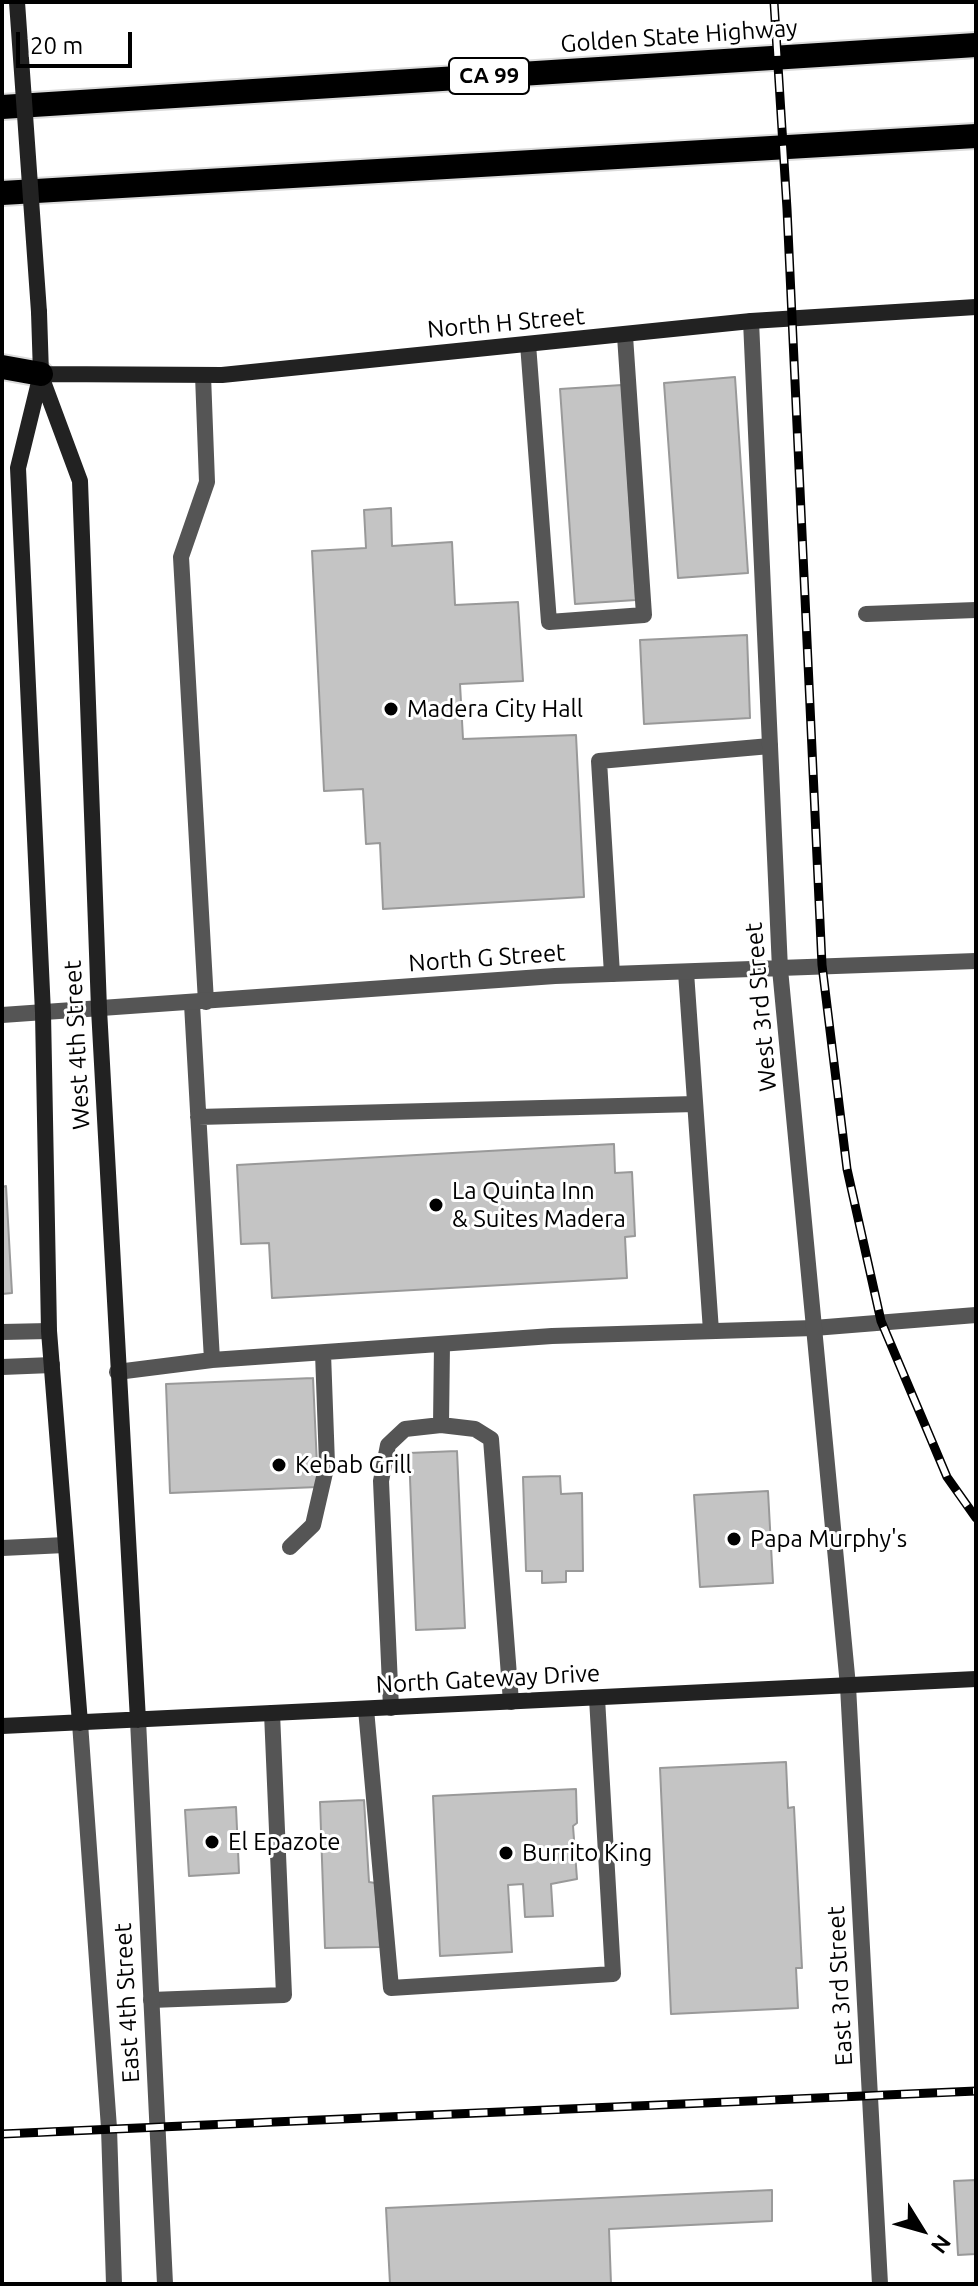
<!DOCTYPE html>
<style>
body{margin:0}
#map{position:relative;width:978px;height:2286px;overflow:hidden;background:#fff;font-family:Ubuntu,sans-serif}
canvas{display:block}
.frame{position:absolute;inset:0;border:4px solid #000;pointer-events:none}
.north{position:absolute;left:882px;top:2190px;width:80px;height:80px;-webkit-text-stroke:6px #fff;paint-order:stroke;rotate:127deg;font-size:22px;font-weight:700;line-height:32px;text-align:center;color:#000}
.north::after{content:'';display:block;margin:auto;width:28px;height:36px;background:#000;clip-path:polygon(50% 0,100% 100%,50% 72%,0 100%)}
.scale{position:absolute;left:16px;top:32px;width:116px;height:36px;box-sizing:border-box;border:4px solid #000;border-top:0;padding-left:10px;font-size:24px;line-height:28px;white-space:nowrap;color:#000;-webkit-text-stroke:6px #fff;paint-order:stroke}
</style>
<div id="map">
<canvas width="978" height="2286"></canvas>
<div class="frame"></div>
<div class="north">N</div>
<div class="scale">20 m</div>
</div>
<script>
const ctx = document.querySelector('canvas').getContext('2d');
ctx.lineJoin = 'round';
function fillPath(path, color) { ctx.fillStyle = color; ctx.fill(path, 'evenodd'); }
const poly = rows => new Path2D(rows.map(r => 'M' + r).join(''));
function strokePath(path, color, width, dash) { ctx.strokeStyle = color; ctx.lineWidth = width; ctx.lineCap = dash ? 'butt' : 'round'; ctx.setLineDash(dash || []); ctx.stroke(path); }
function drawText(font, color, halo, rows, align = 'center') {
  ctx.font = font + ' Ubuntu,sans-serif'; ctx.lineWidth = 6; ctx.setLineDash([]); ctx.textBaseline = 'middle'; ctx.strokeStyle = halo; ctx.fillStyle = color; for (const [text, x, y, turn = 0] of rows) {
    ctx.save(); ctx.translate(x, y); ctx.rotate((+turn || 0) * Math.PI / 180); ctx.textAlign = isNaN(turn) ? turn : align; if (halo) ctx.strokeText(text, 0, 0); ctx.fillText(text, 0, 0); ctx.restore();
  }
}
const building = poly([
 [735,377,748,573,678,578,664,383,735,377],
 [622,385,636,600,575,604,560,389,622,385],
 [391,508,392,546,452,542,455,605,518,602,523,681,460,684,463,739,576,735,584,897,383,909,380,843,366,844,363,789,324,791,312,551,366,548,364,510,391,508],
 [747,635,750,718,644,724,640,640,747,635],
 [614,1144,615,1173,632,1172,635,1236,625,1237,627,1278,272,1298,269,1243,241,1244,237,1165,614,1144],
 [6,1186,12,1293,2,1294,2,1187,6,1186],
 [313,1378,318,1487,170,1493,166,1384,313,1378],
 [457,1451,465,1628,416,1630,409,1453,457,1451],
 [560,1476,561,1494,582,1493,583,1571,566,1571,566,1582,542,1583,542,1571,526,1571,523,1477,560,1476],
 [768,1491,773,1583,700,1587,694,1495,768,1491],
 [786,1762,788,1808,794,1807,802,1968,796,1968,798,2008,671,2014,660,1768,786,1762],
 [576,1789,577,1823,573,1826,577,1879,551,1884,553,1916,525,1917,523,1884,508,1885,512,1952,440,1956,433,1796,576,1789],
 [364,1800,369,1882,375,1883,380,1947,325,1948,320,1802,364,1800],
 [236,1807,239,1873,189,1876,185,1810,236,1807],
 [976,2180,976,2254,958,2255,954,2181,976,2180],
 [772,2190,772,2221,609,2229,611,2284,390,2284,386,2208,772,2190]
]);
const lane = poly([
 [528,344,549,622,644,615,625,336],
 [203,375,207,482,181,557,206,1002],
 [866,614,976,610],
 [686,972,711,1331],
 [612,974,599,761,770,746],
 [192,1004,212,1360],
 [198,1117,695,1104],
 [2,1332,49,1331],
 [2,1367,52,1365],
 [117,1372,212,1360,552,1336,814,1328,976,1315],
 [441,1425,442,1344],
 [290,1547,313,1525,327,1464,323,1353],
 [2,1548,65,1545],
 [391,1708,381,1481,388,1445,405,1429,441,1425,475,1429,491,1439,511,1702],
 [366,1709,391,1988,613,1974,597,1698],
 [151,2000,284,1995,272,1713]
]);
const street = poly([
 [751,321,780,969,848,1686,880,2284],
 [2,1015,555,976,976,961],
 [138,1720,165,2284],
 [80,1723,109,2128,114,2284]
]);
const secondary = poly([
 [39,312,41,374,18,468,43,1013,49,1331,80,1723],
 [41,374,222,375,751,321,976,307],
 [41,376,80,481,99,1009,138,1720],
 [2,1726,976,1679]
]);
const highway = poly([
 [2,107,976,45],
 [2,193,976,136],
 [2,367,41,374]
]);
const rail = poly([
 [774,2,787,209,822,965,847,1169,881,1321,947,1477,976,1518],
 [2,2134,976,2091]
]);
const secondaryBridge = poly([
 [17,2,39,312]
]);
const markers = [
 [391,709,8,"#000"],
 [436,1205,8,"#000"],
 [279,1465,8,"#000"],
 [734,1539,8,"#000"],
 [212,1842,8,"#000"],
 [506,1853,8,"#000"]
];
const shields = [
 [489,76,80]
];
const shieldNames = [
 ["CA 99",489,76]
];
const streetNames = [
 ["Golden State Highway",679,36,-4],
 ["North H Street",506,323,-5],
 ["North G Street",487,958,-4],
 ["West 3rd Street",761,1007,-95],
 ["West 4th Street",77,1045,-93],
 ["North Gateway Drive",488,1679,-3],
 ["East 3rd Street",840,1986,-93],
 ["East 4th Street",127,2003,-93]
];
const poiNames = [
 ["Madera City Hall",407,709],
 ["La Quinta Inn",452,1191],
 ["& Suites Madera",452,1219],
 ["Kebab Grill",295,1465],
 ["Papa Murphy's",750,1539],
 ["El Epazote",228,1842],
 ["Burrito King",522,1853]
];
fillPath(building, '#c4c4c4');
strokePath(building, '#999', 2);
strokePath(highway, '#dbdbdb', 28);
strokePath(lane, '#555', 16);
strokePath(street, '#555', 16);
strokePath(secondary, '#222', 16);
strokePath(highway, '#000', 24);
strokePath(rail, '#000', 9);
strokePath(rail, '#fff', 6, [18]);
strokePath(secondaryBridge, '#222', 16);
for (const [x, y, r, color] of markers) { const dot = new Path2D(); dot.arc(x, y, r, 0, 2 * Math.PI); ctx.fillStyle = color; ctx.fill(dot); strokePath(dot, '#fff', 3); }
for (const [x, y, w] of shields) { const box = new Path2D(); box.roundRect(x - w / 2, y - 18, w, 36, 6); ctx.fillStyle = '#fff'; ctx.fill(box); strokePath(box, '#000', 2); }
drawText('bold 22px', '#000', null, shieldNames);
drawText('24px', '#000', '#fff', streetNames);
drawText('24px', '#000', '#fff', poiNames, 'left');
</script>
